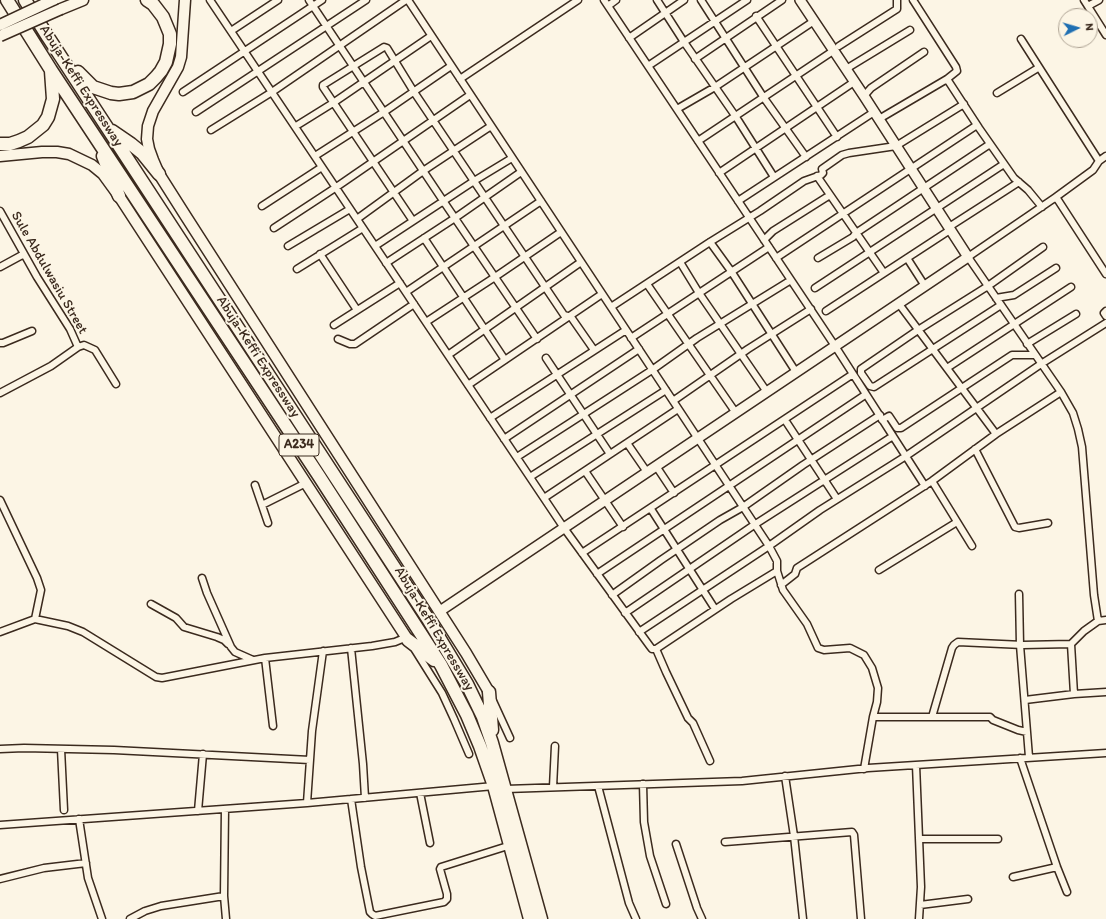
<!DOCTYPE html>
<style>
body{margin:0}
#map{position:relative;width:1106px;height:919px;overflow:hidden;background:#fcf5e5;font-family:Itim,sans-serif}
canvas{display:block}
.north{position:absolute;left:1058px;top:8px;width:40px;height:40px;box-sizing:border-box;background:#fcf5e5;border:1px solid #afa495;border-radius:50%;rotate:85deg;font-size:11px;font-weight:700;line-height:16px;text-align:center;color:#3b2a1e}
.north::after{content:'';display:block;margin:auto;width:14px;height:18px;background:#1f6fb2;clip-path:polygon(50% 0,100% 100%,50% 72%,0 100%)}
</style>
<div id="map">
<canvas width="1106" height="919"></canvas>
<div class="north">N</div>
</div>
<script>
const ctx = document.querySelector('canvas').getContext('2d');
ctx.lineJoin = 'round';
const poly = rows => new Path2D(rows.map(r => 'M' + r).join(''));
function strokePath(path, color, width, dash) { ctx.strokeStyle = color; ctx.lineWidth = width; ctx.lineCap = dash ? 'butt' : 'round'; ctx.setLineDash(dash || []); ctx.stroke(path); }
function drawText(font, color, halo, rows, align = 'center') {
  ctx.font = font + ' Itim,sans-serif'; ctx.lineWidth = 4; ctx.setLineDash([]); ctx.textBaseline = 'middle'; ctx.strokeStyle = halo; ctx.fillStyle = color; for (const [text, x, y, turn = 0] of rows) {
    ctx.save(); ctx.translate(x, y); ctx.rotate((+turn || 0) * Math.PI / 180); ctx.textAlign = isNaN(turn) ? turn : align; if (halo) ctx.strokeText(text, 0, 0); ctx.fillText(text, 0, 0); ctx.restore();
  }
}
const street = poly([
 [210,0,564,528,649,645,652,649,656,649],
 [309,0,448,208,537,339],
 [408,0,769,546,777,561,777,571,783,590,807,624,818,648,824,650,850,648,864,655,872,668,878,688,877,702,873,717,864,769],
 [604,0,835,346,925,486],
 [657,0,684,42,736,117,774,177],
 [701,0,764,98,806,157],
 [1084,0,1106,35],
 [608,6,616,0],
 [1088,6,1099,0],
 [756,16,837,137],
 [231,31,278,0],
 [629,38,684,0],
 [1021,39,1099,161],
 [839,46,897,9,897,0],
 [695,59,782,0],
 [648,66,747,0],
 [846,69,910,30],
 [460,79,578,0],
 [947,79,979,128,1014,178,1028,190,1042,207],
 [183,92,322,0],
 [997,93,1038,68],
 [864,96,871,88,924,52],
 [677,109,715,87,814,21],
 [196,112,366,0],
 [879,119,947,79,957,71,956,67,913,0],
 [296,126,333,103,431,36],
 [211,130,272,92,406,0],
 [698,141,833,51],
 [315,156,384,112,451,66],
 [719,173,854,82],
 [817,176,884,273],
 [1056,197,1093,170,1099,161,1106,156],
 [738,201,874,112],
 [262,206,322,167],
 [0,211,37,277,70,329,78,347],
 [357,219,423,171,491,126],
 [413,221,323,87,323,85,384,47,387,48,414,92,564,315,571,317,594,350],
 [949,227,1019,182],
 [274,228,335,188,470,95],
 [424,238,505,360],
 [764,240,773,231,830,195],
 [710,242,731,271,796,372],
 [288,246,350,209],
 [375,246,474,181,512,158],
 [320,254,357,310],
 [776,258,977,125],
 [818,258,853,237,856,233,990,144],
 [907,258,925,286],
 [680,262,699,293,767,392],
 [386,263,455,218,521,172],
 [0,267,24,254],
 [297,269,363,228],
 [647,284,736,413],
 [815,288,1004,164],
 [406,292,541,201],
 [996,298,1014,295,1056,268],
 [899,304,996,434],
 [1001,305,874,387,870,386,861,373,861,369,918,330,988,286,1043,247],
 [611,307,710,242,760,211,804,181,821,175,823,173,822,169,842,155,849,153,896,146,964,104],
 [826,311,950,230],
 [1106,311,1104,313,1106,316],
 [426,322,495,277,561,232],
 [334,325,400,283],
 [631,338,769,247],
 [338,339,350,344,355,344,414,304],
 [0,343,3,343,32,331],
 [1027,344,1076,314],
 [448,355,581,262],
 [546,358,610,454],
 [947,368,1071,287],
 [468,385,602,294],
 [0,393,51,366,78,347,84,345,95,350,116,384],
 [673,401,748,349,811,309],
 [490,418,626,330],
 [785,420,837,499],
 [882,420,889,416,897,428,901,428,1012,355,1035,355],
 [504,439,639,349],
 [627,443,647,472],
 [975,449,1015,527,1019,528,1048,523],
 [517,457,652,370,697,338,791,280],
 [656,466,674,493],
 [585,471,623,527],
 [530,477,666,390],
 [932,481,972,546],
 [255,485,268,523],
 [544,498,678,409],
 [0,500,37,578,41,590,35,619],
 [262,505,306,483],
 [651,509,715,609],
 [582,553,853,374],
 [879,570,957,522],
 [597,574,865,395],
 [202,578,207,593,231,647,235,652,253,660],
 [781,585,795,574,797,568,932,481,996,434,1061,392],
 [1019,594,1020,645,1029,757],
 [612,595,661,560,720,520,743,507,803,465,880,415],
 [151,604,176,618,184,627,217,637,224,640,228,644],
 [625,613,754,525,893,436],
 [1098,621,1094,595,1082,447,1078,429,1073,413,1061,392,968,257,1056,197,1106,274],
 [0,632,35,619,68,626,83,632,156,677,162,678,265,658,372,646,395,642,407,637],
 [639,632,769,546,820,510,906,456,1041,364,1106,323],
 [351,648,363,764,365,798],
 [656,649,731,599,777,571],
 [656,649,666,672,688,718,693,723,710,761],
 [415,650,442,693,454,719,469,754],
 [265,658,273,726],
 [1074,694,1071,644,1084,631,1098,621,1106,620],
 [1025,700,1074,694,1106,692],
 [493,701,510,738],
 [873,717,990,717,993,720,1018,730,1027,732],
 [932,717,952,648,954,645,958,642,1023,645,1071,644],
 [0,749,24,748,114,750,310,760],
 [61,749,64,810],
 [1020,758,1057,867,1067,892],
 [916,765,921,887,919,919],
 [785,776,794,836,803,919],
 [643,784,644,822,650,856,666,904],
 [598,786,629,903,636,919],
 [553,787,555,746],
 [506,789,742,781,868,768,1106,753],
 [420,793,430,843],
 [351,799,361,867,370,912,372,914,375,916,444,902,447,899,447,894,440,869,441,867,511,845],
 [307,803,312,731,323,651],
 [225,809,224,896,226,919],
 [198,811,203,754],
 [79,819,88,878,102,919],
 [0,825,307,803,494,786],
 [919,839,998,839],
 [725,842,852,832,854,835,861,919],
 [676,844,697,908,702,919],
 [1013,877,1057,867],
 [0,879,44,868,86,863],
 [920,905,968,899],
 [130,919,145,911,161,906,224,896]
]);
const secondary = poly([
 [440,611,968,257,864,96,800,0]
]);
const primary = poly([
 [185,0,181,57,178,67,153,111,148,126,147,139,149,149,153,160,159,174,185,215,466,653,489,692],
 [61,9,83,0],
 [0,156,42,152,57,152,69,154,92,165,103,174,119,196,408,640]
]);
const highway = poly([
 [7,0,51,70,319,476,441,665,467,715,480,746,494,786,530,919],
 [25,0,48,37,428,619,467,684,483,717,492,743,541,919],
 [78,72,93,87,111,93,119,94,133,92,149,84,156,77,161,71,166,62,170,44,170,34,163,17,153,4,147,0],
 [112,131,131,144,142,153,159,174],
 [0,144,10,144,19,141,28,137,43,125,48,117,53,99,51,71],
 [103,156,119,196],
 [408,640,434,660],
 [489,692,492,730]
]);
const primaryBridge = poly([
 [0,25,53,0],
 [0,36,61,9]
]);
const shields = [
 [299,445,40]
];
const shieldNames = [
 ["A234",299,445]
];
const streetNames = [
 ["Abuja-Keffi Expressway",81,86,57],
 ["Sule Abdulwasiu Street",49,273,60],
 ["Abuja-Keffi Expressway",258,357,57],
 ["Abuja-Keffi Expressway",434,629,59]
];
strokePath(street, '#3b2a1e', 9);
strokePath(secondary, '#3b2a1e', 12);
strokePath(primary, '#3b2a1e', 13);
strokePath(highway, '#3b2a1e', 15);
strokePath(street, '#fcf5e5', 6);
strokePath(secondary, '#fcf5e5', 9);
strokePath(primary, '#fcf5e5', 10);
strokePath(highway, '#fcf5e5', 12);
strokePath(primaryBridge, '#3b2a1e', 13, []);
strokePath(primaryBridge, '#fcf5e5', 10);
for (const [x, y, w] of shields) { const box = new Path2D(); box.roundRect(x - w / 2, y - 11, w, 22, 3); ctx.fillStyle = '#fcf5e5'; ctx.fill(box); strokePath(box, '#3b2a1e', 1); }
drawText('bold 13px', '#3b2a1e', null, shieldNames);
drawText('14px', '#3b2a1e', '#fcf5e5', streetNames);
</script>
